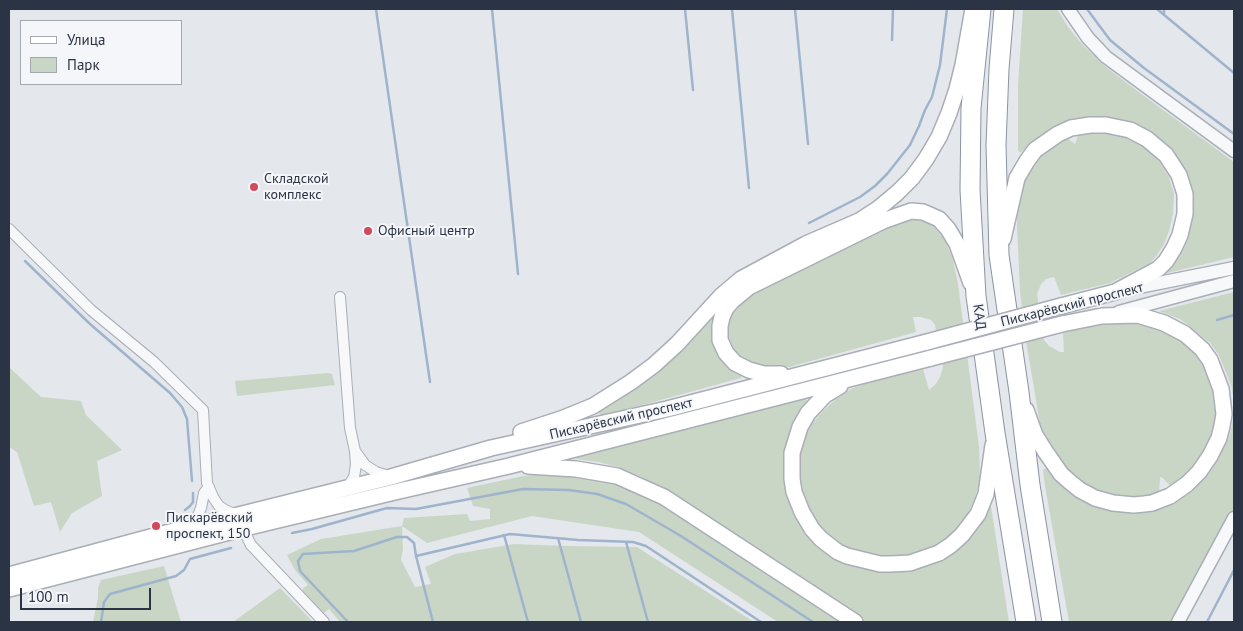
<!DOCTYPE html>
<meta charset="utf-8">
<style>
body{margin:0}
#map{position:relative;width:1243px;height:631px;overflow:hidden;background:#e4e7ec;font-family:"PT Sans",sans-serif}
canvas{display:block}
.frame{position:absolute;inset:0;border:10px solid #2b3445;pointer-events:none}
.legend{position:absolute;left:20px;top:20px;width:162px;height:65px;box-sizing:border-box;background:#f4f6f9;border:1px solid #a4a8b1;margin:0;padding:6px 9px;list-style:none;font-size:15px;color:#2b3445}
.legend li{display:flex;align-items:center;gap:10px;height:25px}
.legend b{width:25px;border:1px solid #a4a8b1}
.scale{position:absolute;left:20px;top:588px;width:131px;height:22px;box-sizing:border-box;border:2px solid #2b3445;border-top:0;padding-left:6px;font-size:15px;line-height:18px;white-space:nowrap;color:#2b3445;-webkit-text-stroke:4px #f4f6f9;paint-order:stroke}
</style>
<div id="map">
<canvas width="1243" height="631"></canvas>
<div class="frame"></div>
<ul class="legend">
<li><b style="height:6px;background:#fff"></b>Улица</li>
<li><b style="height:14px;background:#c9d6c5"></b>Парк</li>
</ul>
<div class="scale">100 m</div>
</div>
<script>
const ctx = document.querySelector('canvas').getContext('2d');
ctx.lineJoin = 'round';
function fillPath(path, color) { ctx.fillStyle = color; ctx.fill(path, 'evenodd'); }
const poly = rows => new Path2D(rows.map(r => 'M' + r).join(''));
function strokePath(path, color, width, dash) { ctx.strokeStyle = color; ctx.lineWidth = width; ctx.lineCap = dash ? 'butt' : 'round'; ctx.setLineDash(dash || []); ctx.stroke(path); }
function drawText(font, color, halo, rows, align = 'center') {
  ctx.font = font + ' "PT Sans",sans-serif'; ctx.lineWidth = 4; ctx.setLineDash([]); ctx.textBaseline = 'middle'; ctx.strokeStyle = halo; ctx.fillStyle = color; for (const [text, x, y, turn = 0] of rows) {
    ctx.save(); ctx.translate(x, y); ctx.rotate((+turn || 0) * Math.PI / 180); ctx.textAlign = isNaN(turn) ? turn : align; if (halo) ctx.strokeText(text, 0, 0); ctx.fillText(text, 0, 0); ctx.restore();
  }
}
const green = poly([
 [1023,9,1057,9,1068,27,1082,44,1102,64,1132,87,1234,162,1234,257,1159,275,1166,263,1188,190,1127,123,1102,117,1075,119,1057,125,1039,138,1020,153,1018,150,1018,85],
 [1090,129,1124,134,1140,143,1157,158,1169,177,1174,194,1173,214,1169,231,1164,244,1157,255,1150,263,1110,283,1061,295,1054,277,1046,279,1041,284,1037,294,1044,340,1049,346,1060,352,1064,352,1063,333,1101,323,1133,323,1152,325,1171,331,1199,352,1212,378,1217,414,1214,435,1197,466,1171,487,1163,478,1160,477,1159,493,1147,496,1130,497,1110,496,1079,483,1046,446,1041,430,1027,347,1020,291,1017,226,1017,206,1020,189,1034,159,1046,147,1067,138,1075,144,1080,131],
 [913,218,920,219,929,223,936,229,944,239,952,256,958,284,979,447,980,479,975,498,964,522,955,532,943,543,932,549,897,560,852,552,837,542,820,528,810,514,802,494,799,473,800,454,806,430,823,411,836,399,851,389,872,381,923,369,929,390,936,384,940,377,943,367,935,325,931,320,921,317,913,317,916,332,782,369,755,366,742,358,734,349,729,338,727,327,729,317,733,311,754,290,891,223],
 [1234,292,1234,510,1172,622,1069,622,1045,486,1043,470,1048,467,1077,495,1168,504,1186,495,1199,484,1219,457,1229,438,1232,425,1234,411,1234,400,1231,385,1219,355,1210,343,1192,328,1180,319,1159,311],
 [715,310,743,373,741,378,602,416,599,413,598,411],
 [9,367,41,397,81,401,86,415,122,450,97,461,102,496,72,513,60,532,51,502,34,506,17,452,9,447],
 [328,373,332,374,335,385,237,396,235,381],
 [805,397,807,401,793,426,785,468,784,481,795,516,805,534,816,545,835,559,850,565,876,571,903,570,983,517,991,506,1009,622,865,622,666,490,640,476,618,467,598,462,576,459,575,454],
 [558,473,610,480,659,500,841,622,778,622,639,532,532,516,427,543,402,526,403,549,401,560,415,587,431,584,425,567,455,554,514,544,566,546,637,547,754,622,340,622,329,609,324,613,318,611,302,594,303,588,308,585,295,570,287,555,321,539,402,526,404,518,467,514,470,521,490,519,490,509,473,506,467,488,523,476],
 [164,566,181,622,93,622,98,598,98,588,101,580],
 [280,588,313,622,233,622]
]);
const stream = poly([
 [376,9,430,382],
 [492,9,518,274],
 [685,9,693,90],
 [732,9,749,188],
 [795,9,808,144],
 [1087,9,1110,40,1144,68,1234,134],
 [1157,9,1234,73],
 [1164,15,1164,9],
 [892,40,893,9],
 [809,223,860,197,875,186,887,174,910,145,919,126,925,110,932,97,940,65,947,9],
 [25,261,90,324,170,393,182,407,187,419,192,481],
 [1217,320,1234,315],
 [185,510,190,506,193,502,193,493],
 [292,533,312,529,387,508,416,509,523,489,569,490,597,494,626,504,681,536,813,622],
 [504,535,528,622],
 [558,538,581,622],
 [626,542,648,622],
 [416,556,433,622],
 [101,622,104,602,110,594,176,576,184,570,190,559,231,548],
 [348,622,300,571,298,561,303,554,354,551,397,537,407,537,414,543,416,556,510,534,578,540,633,542,646,546,761,622],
 [1207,622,1234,570]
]);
const minor = poly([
 [9,229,91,310,154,362,203,410,207,483,213,497,219,506,227,511,237,515],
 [340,297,350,428,355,451,356,465,354,477,347,488],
 [355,451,365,465,376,472,389,476],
 [189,527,197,518,201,508,204,493,209,487],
 [245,528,247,537,251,545,324,622]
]);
const tertiary = poly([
 [1068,9,1088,38,1106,57,1234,151],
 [1124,290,1234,268],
 [1119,312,1234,281],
 [1178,622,1234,518]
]);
const secondary = poly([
 [1003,239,1017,178,1027,161,1035,150,1058,134,1071,128,1090,125,1106,125,1130,130,1147,139,1166,155,1179,175,1185,194,1185,214,1180,235,1174,248,1166,261,1158,269,1115,292,1061,306],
 [781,374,764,374,749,370,735,363,726,353,720,340,720,326,722,317,726,308,732,301,749,287,883,221,911,211,923,212,939,219,948,229,957,244,971,283],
 [840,386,825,395,808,413,800,427,792,453,792,479,794,492,802,512,812,529,821,539,830,546,838,552,847,556,880,564,890,564,910,563,939,553,951,545,962,535,978,514,986,494,993,445],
 [1026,410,1035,435,1045,451,1061,474,1070,482,1080,490,1095,498,1113,503,1134,505,1144,504,1152,503,1170,496,1187,484,1199,472,1210,456,1219,438,1222,426,1224,414,1221,389,1210,360,1202,349,1185,334,1164,323,1138,315,1102,316,1062,324],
 [521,432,561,419,593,406,631,382,654,365,677,344,721,296,741,279,806,244,859,221,879,208,897,193,912,178,926,159,939,137,949,113,957,89,963,65,973,9],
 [528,466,576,469,617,476,664,497,855,622],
 [9,575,158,535,391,477,491,448,667,409,927,342],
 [9,589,245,528,399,491,509,466,931,358]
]);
const motorway = poly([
 [981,9,971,108,970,190,976,296,995,433,1026,622],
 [1004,9,999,69,996,145,999,255,1019,392,1030,485,1052,622]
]);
const secondaryBridge = poly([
 [927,342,1061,306],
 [931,358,1062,324]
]);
const markers = [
 [254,187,5,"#d1495b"],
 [368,231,5,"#d1495b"],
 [156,526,5,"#d1495b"]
];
const poiNames = [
 ["Складской",264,179],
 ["комплекс",264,195],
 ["Офисный центр",378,231],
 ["Пискарёвский",166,518],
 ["проспект, 150",166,534]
];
const streetNames = [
 ["Пискарёвский проспект",1072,305,-14],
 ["КАД",979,317,82],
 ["Пискарёвский проспект",621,419,-13]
];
fillPath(green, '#c9d6c5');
strokePath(stream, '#9fb4cc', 2.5);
strokePath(minor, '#a9aeb7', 12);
strokePath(tertiary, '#a9aeb7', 15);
strokePath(secondary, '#a9aeb7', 18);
strokePath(motorway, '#8b94a3', 21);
strokePath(minor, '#f7f8fa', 10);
strokePath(tertiary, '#f7f8fa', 12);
strokePath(secondary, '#fff', 15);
strokePath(motorway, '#fff', 19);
strokePath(secondaryBridge, '#a9aeb7', 18, []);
strokePath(secondaryBridge, '#fff', 15);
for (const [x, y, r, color] of markers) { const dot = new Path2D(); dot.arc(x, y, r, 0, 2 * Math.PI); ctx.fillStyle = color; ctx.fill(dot); strokePath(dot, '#f4f6f9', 2); }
drawText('14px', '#2b3445', '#f4f6f9', poiNames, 'left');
drawText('14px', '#2b3445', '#f4f6f9', streetNames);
</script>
